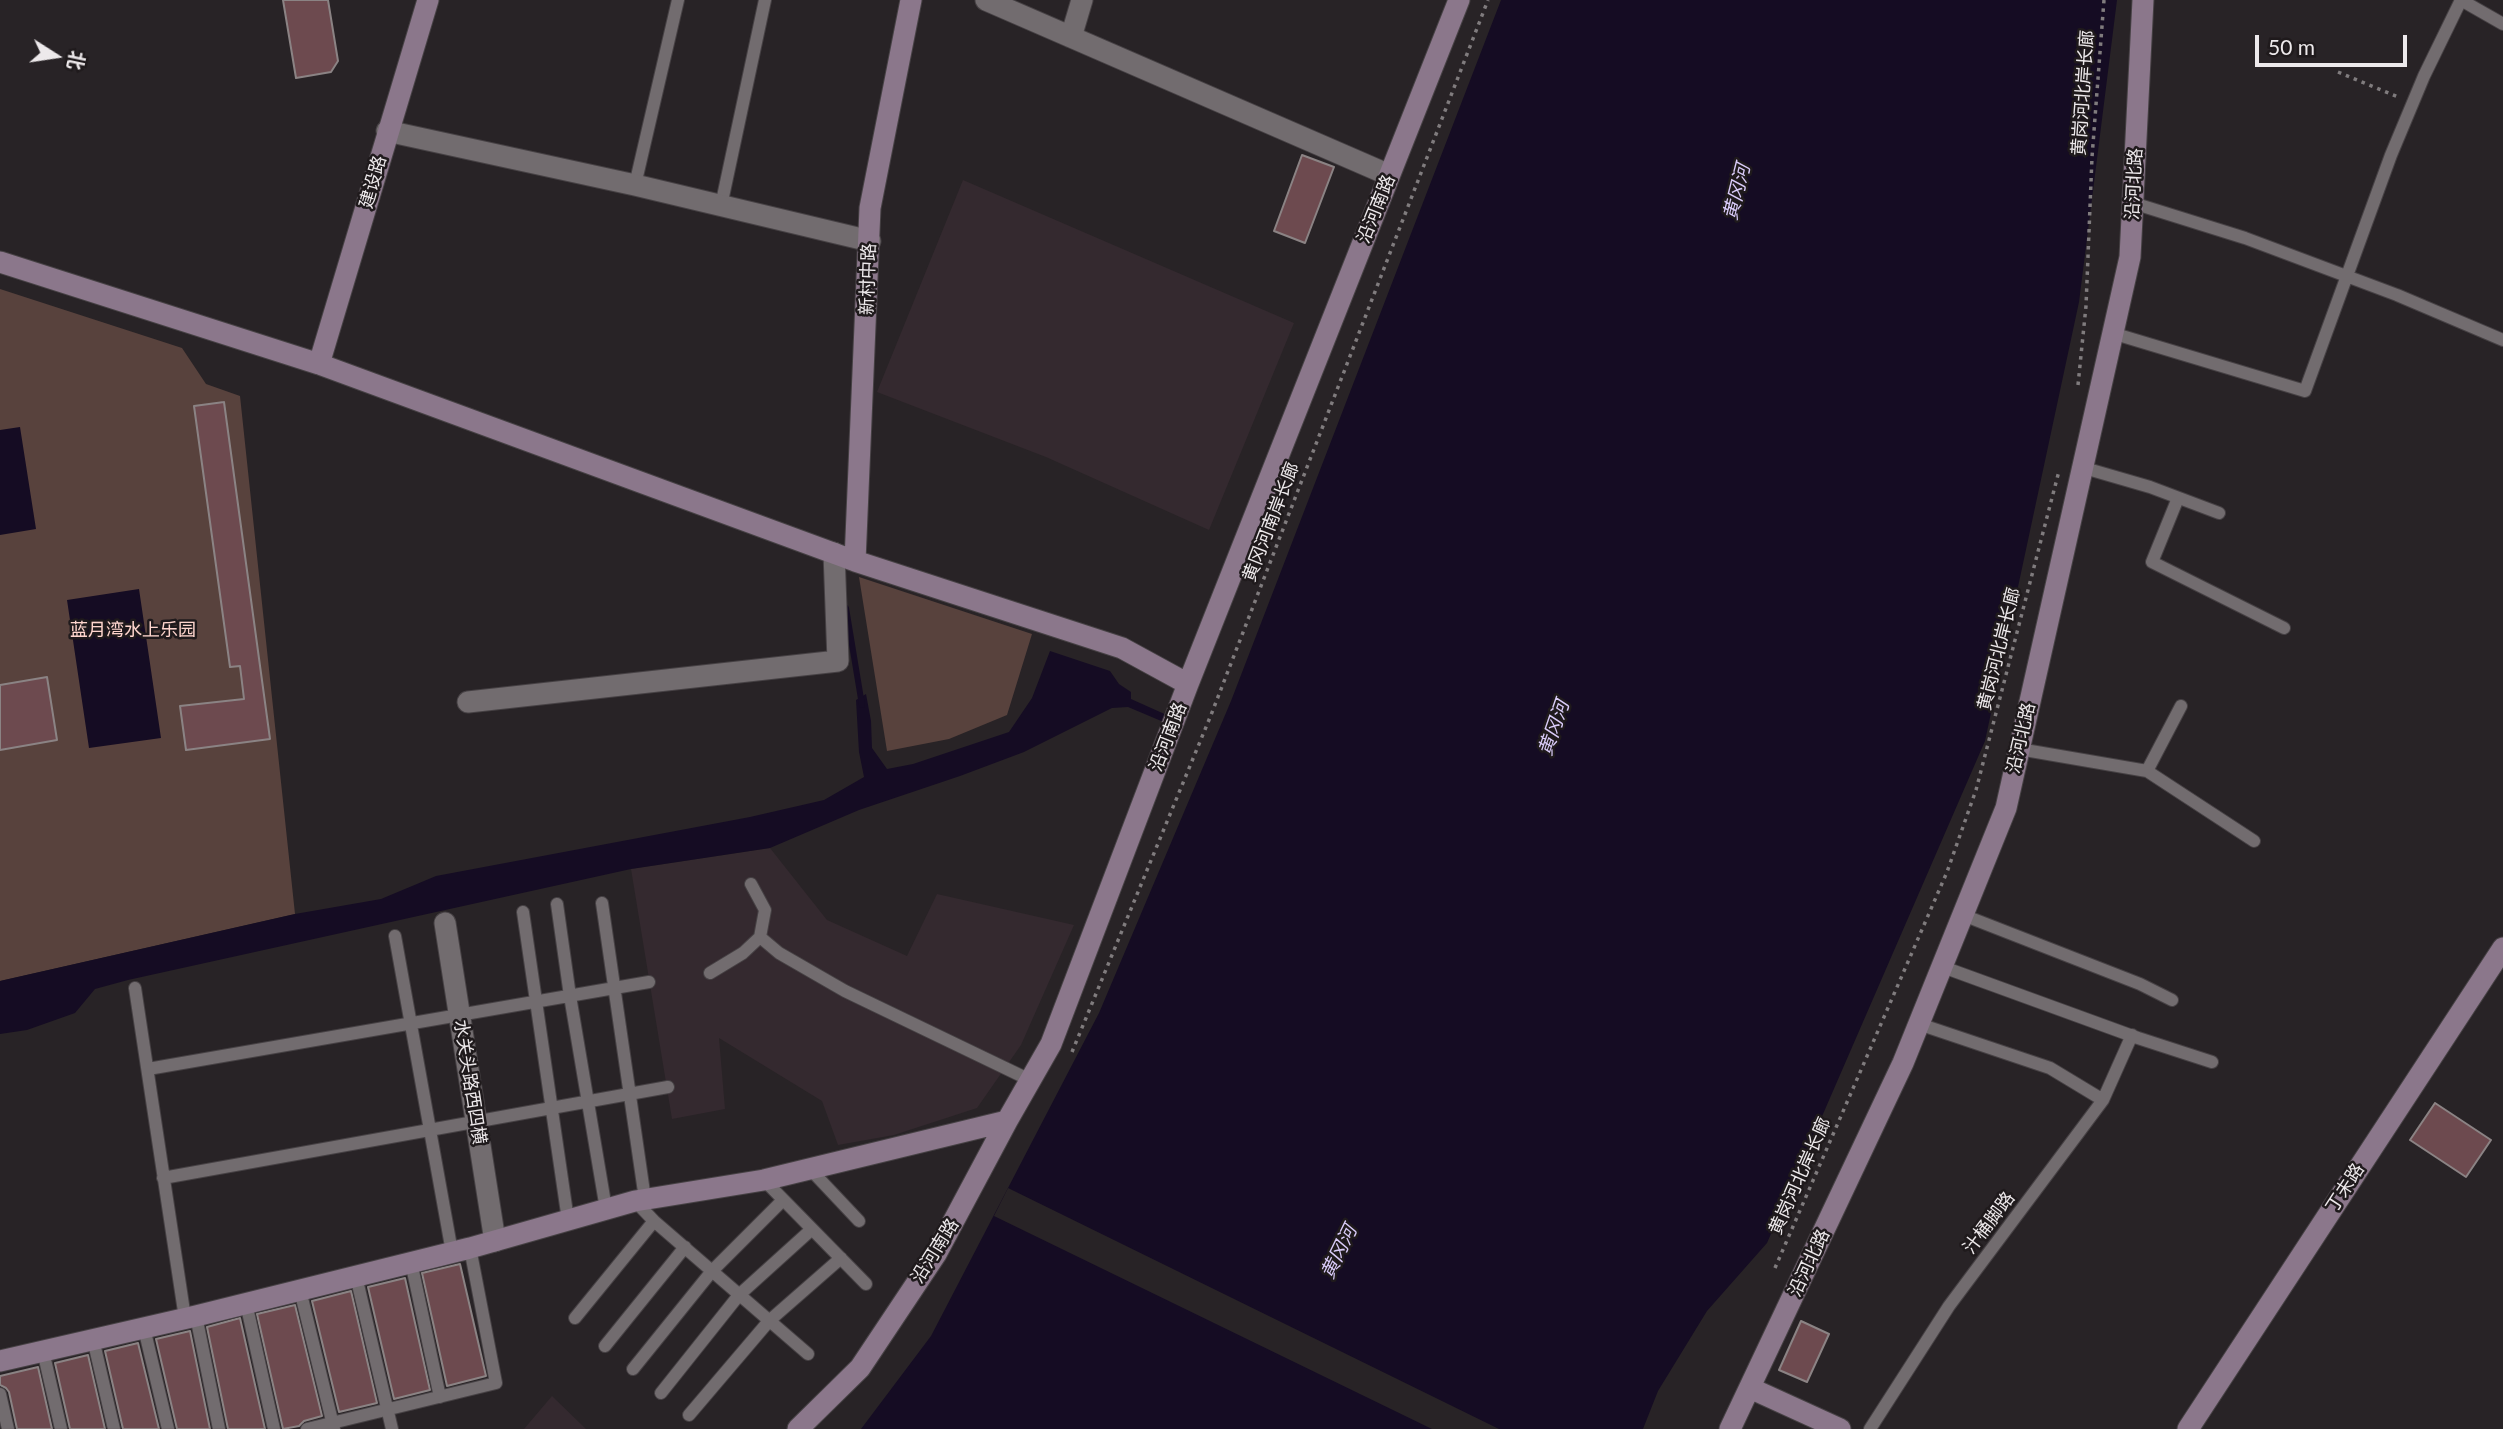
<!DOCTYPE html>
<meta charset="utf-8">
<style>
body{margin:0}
#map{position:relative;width:2503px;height:1429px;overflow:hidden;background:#282326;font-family:Lato,"Noto Sans SC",sans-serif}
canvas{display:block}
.north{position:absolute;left:21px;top:21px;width:70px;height:70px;-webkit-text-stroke:5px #1f1a1c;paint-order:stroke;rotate:102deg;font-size:19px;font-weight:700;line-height:28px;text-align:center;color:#ede9eb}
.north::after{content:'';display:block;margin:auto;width:24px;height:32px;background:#ede9eb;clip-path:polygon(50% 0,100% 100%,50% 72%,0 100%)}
.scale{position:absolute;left:2255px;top:35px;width:152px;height:32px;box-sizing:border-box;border:4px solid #ede9eb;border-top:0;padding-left:9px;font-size:21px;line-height:24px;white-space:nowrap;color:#ede9eb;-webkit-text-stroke:5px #1f1a1c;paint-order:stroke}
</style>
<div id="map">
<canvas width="2503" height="1429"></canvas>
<div class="north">北</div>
<div class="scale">50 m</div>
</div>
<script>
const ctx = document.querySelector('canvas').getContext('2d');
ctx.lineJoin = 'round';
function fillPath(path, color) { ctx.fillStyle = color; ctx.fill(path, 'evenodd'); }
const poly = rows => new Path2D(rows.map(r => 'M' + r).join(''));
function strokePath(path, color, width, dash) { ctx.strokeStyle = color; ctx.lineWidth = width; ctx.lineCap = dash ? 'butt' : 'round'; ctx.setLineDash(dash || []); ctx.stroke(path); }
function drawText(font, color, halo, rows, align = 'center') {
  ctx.font = font + ' Lato,"Noto Sans SC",sans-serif'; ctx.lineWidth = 5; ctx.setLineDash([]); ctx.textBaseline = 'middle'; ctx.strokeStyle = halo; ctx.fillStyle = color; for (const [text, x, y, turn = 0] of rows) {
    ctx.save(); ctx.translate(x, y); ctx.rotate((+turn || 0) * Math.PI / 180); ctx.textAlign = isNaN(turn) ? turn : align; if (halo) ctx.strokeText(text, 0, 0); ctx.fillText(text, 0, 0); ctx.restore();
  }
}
const built = poly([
 [963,180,1294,323,1209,530,1046,457,877,392],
 [770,848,827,920,907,956,937,894,1074,925,1021,1045,977,1108,894,1135,838,1145,822,1101,719,1038,725,1109,672,1119,631,869],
 [552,1396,586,1429,524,1429]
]);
const green = poly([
 [0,289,182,348,206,384,240,396,295,914,0,981],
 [859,577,1032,634,1007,715,949,739,887,751]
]);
const water = poly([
 [1501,0,2117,0,2079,302,1985,741,1767,1243,1707,1311,1658,1391,1643,1429,861,1429,931,1336,1099,1013,1231,701],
 [20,427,36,529,0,535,0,430],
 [139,589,161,738,89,748,67,600],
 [1050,651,1110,671,1119,684,1131,692,1131,699,1169,716,1166,723,1128,707,1112,708,1024,752,960,776,859,810,770,848,631,869,128,980,95,989,75,1013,27,1030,0,1034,0,981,295,914,381,899,436,876,750,817,824,800,864,777,859,752,856,700,866,694,871,721,872,748,887,769,913,764,1009,732,1032,698]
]);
const pier = poly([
 [1008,1188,1499,1429,1432,1429,994,1216]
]);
const stream = poly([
 [846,608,862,705]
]);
const building = poly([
 [283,0,328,0,338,61,331,72,296,78,283,0],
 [1302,155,1334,167,1305,243,1274,231,1302,155],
 [224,402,270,739,186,750,180,706,244,699,240,666,230,667,194,406,224,402],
 [47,677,57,740,0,750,0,685,47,677],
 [2435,1103,2491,1140,2466,1177,2410,1140,2435,1103],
 [460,1264,486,1376,447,1386,422,1273,460,1264],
 [405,1278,430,1390,394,1399,368,1287,405,1278],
 [351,1291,377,1403,339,1412,312,1301,351,1291],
 [295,1305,322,1416,304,1421,299,1426,283,1429,257,1314,295,1305],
 [240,1318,265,1429,228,1429,207,1327,240,1318],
 [1801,1321,1829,1334,1807,1382,1779,1370,1801,1321],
 [190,1331,210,1429,177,1429,156,1339,190,1331],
 [138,1343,159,1429,123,1429,105,1351,138,1343],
 [88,1355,105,1429,70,1429,55,1363,88,1355],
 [38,1367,52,1429,17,1429,9,1392,6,1388,0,1385,0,1376,38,1367]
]);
const path = poly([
 [2338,72,2398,97],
 [2078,385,2086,306,2092,157,2104,0],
 [1072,1052,1211,715,1488,0],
 [1775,1268,1947,872,1976,790,2059,471]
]);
const lane = poly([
 [2461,0,2503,24],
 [635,185,678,0],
 [2133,203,2245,238,2397,295,2503,340],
 [721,206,765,0],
 [2112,333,2305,391,2391,155,2424,76,2461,0],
 [2081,467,2150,487,2219,513],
 [2178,498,2152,562,2284,628],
 [2019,749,2147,771,2181,706],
 [2147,771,2254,841],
 [602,903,645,1199],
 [557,904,570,996,606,1209],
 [523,912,568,1220],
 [1963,915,2140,984,2172,1000],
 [395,936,452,1252],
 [760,937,779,953,845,991,1030,1080],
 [1943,967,2138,1038,2212,1062],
 [710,973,743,953,760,937,765,910,751,884],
 [135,988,185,1318],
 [1919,1024,2050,1068,2103,1100],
 [148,1069,649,982],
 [809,1168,859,1221],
 [163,1178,668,1087],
 [764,1180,866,1284],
 [635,1201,654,1221,808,1354],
 [411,1262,440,1397],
 [356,1276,392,1429],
 [300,1290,334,1429],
 [246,1303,274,1429],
 [196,1316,219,1429],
 [575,1318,654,1221],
 [144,1328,168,1429],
 [93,1339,114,1429],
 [605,1346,685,1247],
 [43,1351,61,1429],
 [633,1369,712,1271,783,1200],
 [661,1393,739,1295,812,1229],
 [0,1394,8,1429],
 [689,1415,769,1321,841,1258],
 [307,1429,496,1383,470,1248],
 [1870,1429,1949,1306,2103,1100,2132,1035]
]);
const street = poly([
 [986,0,1389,175],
 [1071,37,1082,0],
 [387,131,635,185,870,241],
 [468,702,838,661,834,553],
 [445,923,495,1241]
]);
const secondary = poly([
 [0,262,319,364,855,561,1122,648,1188,684],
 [319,364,428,0],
 [855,561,870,208,911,0],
 [0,1361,196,1316,470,1248,635,1201,764,1180,1007,1121],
 [1750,1388,1840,1429],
 [798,1429,860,1368,936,1254,1007,1121,1051,1044,1188,684,1459,0],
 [1730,1429,1903,1063,2006,808,2130,257,2143,0],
 [2188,1429,2503,948]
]);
const streetNames = [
 ["黄岗河北岸长廊",2083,93,-86],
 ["建设路",373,182,-74],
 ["沿河北路",2134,184,-87],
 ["沿河南路",1376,209,-68],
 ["新村中路",868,279,-88],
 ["黄冈河南岸长廊",1271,522,-69],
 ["黄岗河北岸长廊",1999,649,-76],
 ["沿河南路",1168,737,-69],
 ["沿河北路",2021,738,-77],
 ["水关头路西四横",470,1082,81],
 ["黄岗河北岸长廊",1800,1176,-66],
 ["丁未路",2345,1188,-57],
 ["汁桶脚路",1989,1223,-53],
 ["沿河南路",935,1251,-58],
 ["沿河北路",1809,1263,-65]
];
const parkNames = [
 ["蓝月湾水上乐园",133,630]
];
const waterNames = [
 ["黄冈河",1737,192,-76],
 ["黄冈河",1554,728,-71],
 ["黄冈河",1339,1252,-64]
];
fillPath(built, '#34292f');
fillPath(green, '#58423d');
fillPath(water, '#150c23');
fillPath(pier, '#282326');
strokePath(stream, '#150c23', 6);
fillPath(building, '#6d4a4f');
strokePath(building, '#8b8384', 2);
strokePath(lane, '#464144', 14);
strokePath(street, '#464144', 23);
strokePath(secondary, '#464144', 23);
strokePath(path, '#807c7e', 3.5, [3.5, 5]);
strokePath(lane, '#726c6f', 12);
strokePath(street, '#726c6f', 21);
strokePath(secondary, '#8b778b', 21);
drawText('18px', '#ede9eb', '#1f1a1c', streetNames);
drawText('18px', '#fed5cd', '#1f1a1c', parkNames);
drawText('italic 19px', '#d9cbf8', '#1f1a1c', waterNames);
</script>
